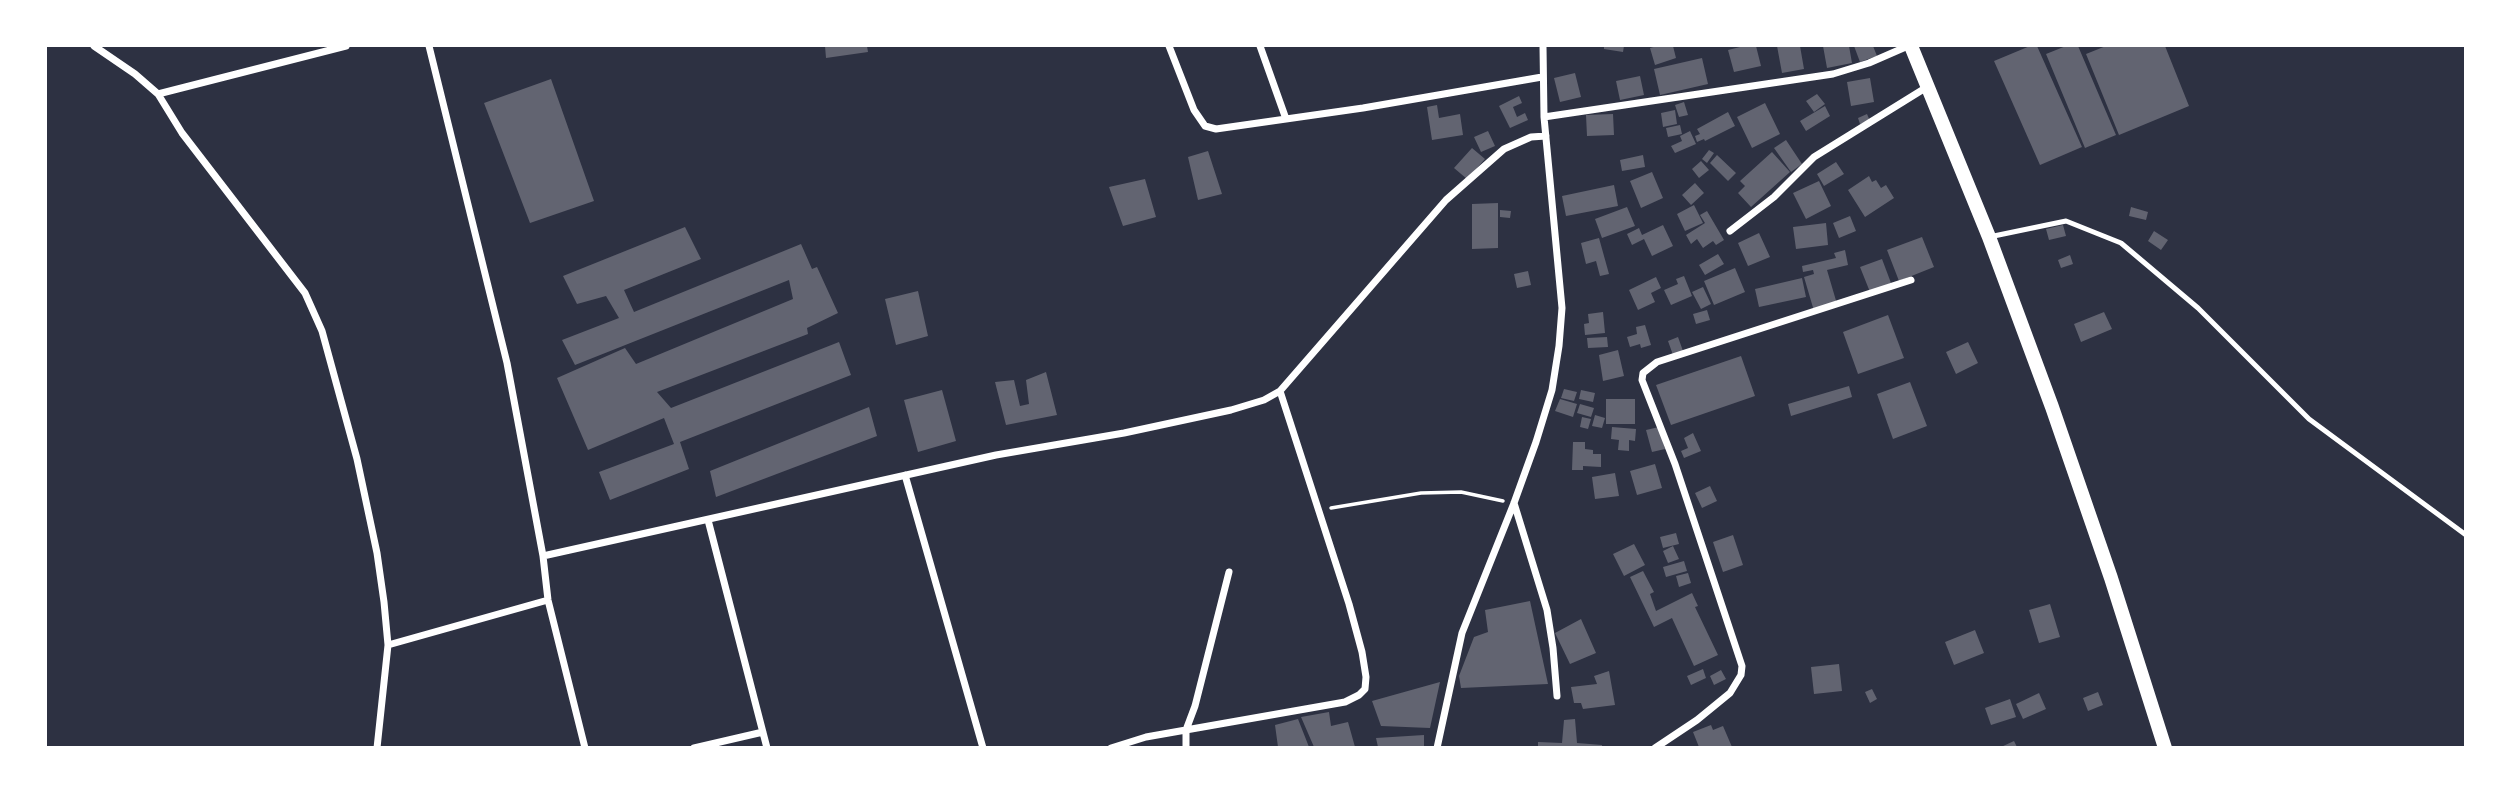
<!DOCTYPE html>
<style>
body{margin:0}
#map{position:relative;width:2511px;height:793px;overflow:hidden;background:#2d3142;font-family:"IBM Plex Sans",sans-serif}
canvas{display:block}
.frame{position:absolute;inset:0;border:47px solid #fff;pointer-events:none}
</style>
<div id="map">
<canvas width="2511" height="793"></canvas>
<div class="frame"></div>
</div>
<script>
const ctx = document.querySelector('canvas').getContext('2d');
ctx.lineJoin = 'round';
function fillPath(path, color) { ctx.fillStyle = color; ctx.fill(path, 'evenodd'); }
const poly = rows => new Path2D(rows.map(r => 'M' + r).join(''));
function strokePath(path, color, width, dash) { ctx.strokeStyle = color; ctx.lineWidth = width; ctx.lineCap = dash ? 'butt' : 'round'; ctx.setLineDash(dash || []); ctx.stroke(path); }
const building = poly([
 [825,46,867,46,868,52,826,58],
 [1604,46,1624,46,1623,52,1604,49],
 [1657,46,1673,46,1676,58,1655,65,1650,48],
 [1744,46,1756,46,1761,66,1734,72,1728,50],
 [1777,46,1800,46,1804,69,1782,73],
 [1823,46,1849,46,1852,63,1827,68],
 [1854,46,1873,46,1877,56,1860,62],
 [2030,46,2037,46,2082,147,2040,165,1994,61],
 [2066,46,2078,46,2116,135,2085,148,2046,54],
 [2106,46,2165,46,2189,106,2119,135,2086,54],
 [1702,58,1708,84,1660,95,1654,69],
 [1575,73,1581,97,1560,102,1554,78],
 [1640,76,1644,95,1620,100,1616,81],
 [1870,78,1874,102,1851,106,1847,82],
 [551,79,594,201,530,223,484,103],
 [1817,94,1825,104,1814,112,1806,101],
 [1519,96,1522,103,1513,107,1517,117,1525,113,1528,120,1510,128,1499,106],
 [1684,102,1688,115,1679,117,1675,105],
 [1765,103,1780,134,1752,148,1737,117],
 [1437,105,1439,118,1460,114,1463,135,1432,140,1427,107],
 [1825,106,1830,116,1806,131,1800,121],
 [1675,110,1677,124,1663,127,1661,113],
 [1728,112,1735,126,1705,141,1704,139,1697,142,1695,136,1700,134,1697,129],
 [1613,114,1614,135,1587,136,1586,115],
 [1867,114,1870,121,1860,124,1858,118],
 [1680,125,1682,134,1668,137,1666,128],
 [1488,131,1495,146,1481,152,1474,137],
 [1690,131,1696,144,1675,153,1671,146,1682,141,1680,136],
 [1786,140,1802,164,1791,172,1774,148],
 [1472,148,1485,159,1467,179,1454,168],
 [1709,150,1714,153,1707,163,1702,159],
 [1208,151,1222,194,1198,200,1188,157],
 [1772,152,1790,172,1751,207,1738,193,1745,186,1740,181],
 [1643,155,1645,167,1622,171,1620,160],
 [1717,155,1736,173,1728,181,1710,163],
 [1701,161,1709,170,1699,178,1692,169],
 [1836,162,1844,174,1824,186,1817,174],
 [1652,172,1663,198,1641,208,1630,181],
 [1869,176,1872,182,1876,180,1881,188,1886,185,1894,198,1865,217,1848,190],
 [1145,179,1156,217,1123,226,1109,187],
 [1819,181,1831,206,1806,219,1793,193],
 [1695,183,1704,193,1691,205,1682,195],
 [1614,185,1618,206,1566,216,1562,196],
 [1498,203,1498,248,1472,249,1472,204],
 [1694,205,1703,223,1685,231,1677,214],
 [1627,207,1635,226,1602,238,1595,219],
 [2131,207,2148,212,2146,220,2129,216],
 [1500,210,1511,211,1510,218,1500,217],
 [1707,211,1724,240,1716,245,1713,241,1703,248,1697,239,1691,244,1686,235,1705,223,1700,215],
 [1850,216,1856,231,1839,238,1833,223],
 [1826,223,1828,245,1796,249,1793,227],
 [1663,225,1673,246,1652,256,1644,239,1632,245,1627,234,1639,228,1642,235],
 [2063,225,2066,236,2049,240,2046,229],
 [685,227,701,259,624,290,634,312,801,244,812,269,817,267,838,313,807,328,808,334,657,392,671,408,839,342,851,375,680,442,689,469,610,500,599,472,674,444,664,418,588,450,557,378,625,348,636,364,793,299,789,280,575,365,562,340,619,318,606,296,577,304,563,276],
 [2154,231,2168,240,2161,250,2148,241],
 [1759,233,1770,257,1748,266,1738,243],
 [1922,237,1934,267,1899,281,1887,250],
 [1599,238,1609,274,1600,276,1596,261,1586,264,1581,243],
 [1845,250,1848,265,1827,270,1837,304,1814,311,1804,277,1814,274,1813,270,1803,272,1802,266,1836,258,1834,253],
 [1718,254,1724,264,1705,275,1699,265],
 [2070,255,2073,264,2061,268,2058,260],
 [1882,259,1891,283,1870,292,1860,267],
 [1735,268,1745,292,1714,305,1704,281],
 [1528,271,1531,285,1517,288,1514,274],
 [1684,276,1692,296,1671,305,1664,290,1678,284,1676,279],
 [1656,277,1661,288,1651,293,1655,302,1638,310,1629,290],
 [1802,278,1806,297,1759,307,1755,289],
 [1703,287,1711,304,1701,309,1692,292],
 [918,291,928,336,896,345,885,299],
 [1707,310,1710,320,1696,324,1693,314],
 [1603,312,1605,333,1585,335,1584,324,1589,323,1588,314],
 [2104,312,2112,329,2081,342,2074,324],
 [1888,315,1904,358,1858,374,1843,332],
 [1645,325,1651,345,1641,348,1640,344,1630,347,1627,337,1637,334,1636,327],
 [1607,337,1608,347,1588,348,1587,338],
 [1678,337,1683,351,1673,355,1668,341],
 [1968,342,1978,363,1956,374,1946,352],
 [1618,350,1624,376,1603,381,1599,355],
 [1741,356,1755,396,1671,425,1656,385],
 [1046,372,1057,415,1006,425,995,382,1014,380,1020,406,1029,404,1026,380],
 [1910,382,1927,426,1893,439,1877,394],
 [1849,386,1852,397,1791,416,1788,404],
 [1564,389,1577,392,1574,401,1561,398],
 [942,390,956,441,918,452,904,400],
 [1581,390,1595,393,1593,402,1579,399],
 [1560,399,1577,404,1573,417,1555,411],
 [1606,399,1635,399,1635,424,1606,424],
 [1580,404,1594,408,1591,417,1577,413],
 [869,407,877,436,716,497,710,471],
 [1595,415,1605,418,1602,428,1592,426],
 [1582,417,1591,419,1588,429,1580,427],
 [1612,427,1636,429,1635,441,1629,440,1629,451,1618,450,1619,440,1611,439],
 [1659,427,1665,449,1652,452,1646,430],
 [1693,433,1701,451,1684,458,1681,451,1688,448,1684,438],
 [1573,442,1585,442,1585,449,1593,450,1593,454,1601,454,1601,467,1583,466,1583,470,1572,470],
 [1655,464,1662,488,1637,495,1630,471],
 [1615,473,1619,496,1595,499,1592,477],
 [1710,486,1717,501,1702,508,1695,493],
 [1676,533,1679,544,1663,548,1660,537],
 [1733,535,1743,565,1723,572,1713,542],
 [1634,544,1645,565,1624,576,1613,554],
 [1673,546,1679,559,1668,563,1663,551],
 [1684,561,1687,571,1666,577,1663,567],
 [1643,571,1654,592,1650,594,1656,611,1692,593,1698,606,1695,607,1718,655,1694,666,1672,618,1654,627,1630,577],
 [1688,573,1691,583,1679,587,1676,576],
 [1530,601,1548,684,1461,688,1459,676,1474,637,1488,632,1485,610],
 [2050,604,2060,637,2039,643,2029,610],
 [1581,619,1596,653,1570,664,1555,633],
 [1975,630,1984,653,1954,665,1945,642],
 [1839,664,1842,691,1814,694,1811,667],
 [1703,669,1706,678,1691,685,1687,676],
 [1721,670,1726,679,1714,685,1710,676],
 [1609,671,1615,705,1583,709,1581,703,1574,703,1571,687,1597,684,1594,676],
 [1440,682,1430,728,1381,726,1372,701],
 [1872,689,1877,699,1870,703,1865,692],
 [2098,692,2103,705,2088,711,2083,698],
 [2039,693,2046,709,2023,719,2016,704],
 [2010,699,2016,717,1991,725,1985,708],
 [1329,712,1331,726,1348,722,1355,747,1314,747,1301,717],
 [1298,719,1309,747,1278,747,1275,725],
 [1575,719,1577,743,1602,745,1602,747,1538,747,1538,742,1562,743,1564,720],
 [1711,725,1713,730,1723,726,1732,747,1699,747,1693,732],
 [1424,735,1424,747,1378,747,1376,738],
 [2014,741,2017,747,2001,747]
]);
const path = poly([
 [1331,508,1421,493,1461,492,1503,501]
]);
const service = poly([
 [1989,237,2066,221,2121,243,2198,308,2309,419,2466,535]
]);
const minor = poly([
 [94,46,135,74,158,94,182,133,305,293,322,331,357,459,377,553,384,602,388,645,377,748],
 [429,46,507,363,543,556,548,600,585,748],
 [1169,46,1194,110,1205,126,1216,129,1363,108,1542,77],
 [1260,46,1286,119],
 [158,94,346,46],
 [1544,117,1833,74,1869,63,1908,46],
 [1730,231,1774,197,1814,157,1927,87],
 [905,475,983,748],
 [1514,503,1547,610,1553,648,1557,696],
 [708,520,767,748],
 [543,556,996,455,1124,433,1231,410,1264,400,1280,391,1446,200,1504,149,1531,137,1546,136],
 [388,645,548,600],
 [694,748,763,732],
 [1111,748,1146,737,1345,702,1359,695,1365,689,1366,677,1362,652,1349,604,1280,391],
 [1186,748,1186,730,1195,706,1229,572],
 [1437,748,1462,633,1514,503,1536,442,1552,390,1559,346,1562,308,1544,117,1543,46],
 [1655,748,1697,720,1730,693,1741,675,1742,666,1675,464,1642,380,1643,373,1657,362,1911,280]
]);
const secondary = poly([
 [1911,46,1989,237,2052,407,2111,578,2165,748]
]);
fillPath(building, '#626471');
strokePath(path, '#fff', 3.5);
strokePath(service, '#fff', 5);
strokePath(minor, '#fff', 7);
strokePath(secondary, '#fff', 14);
</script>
